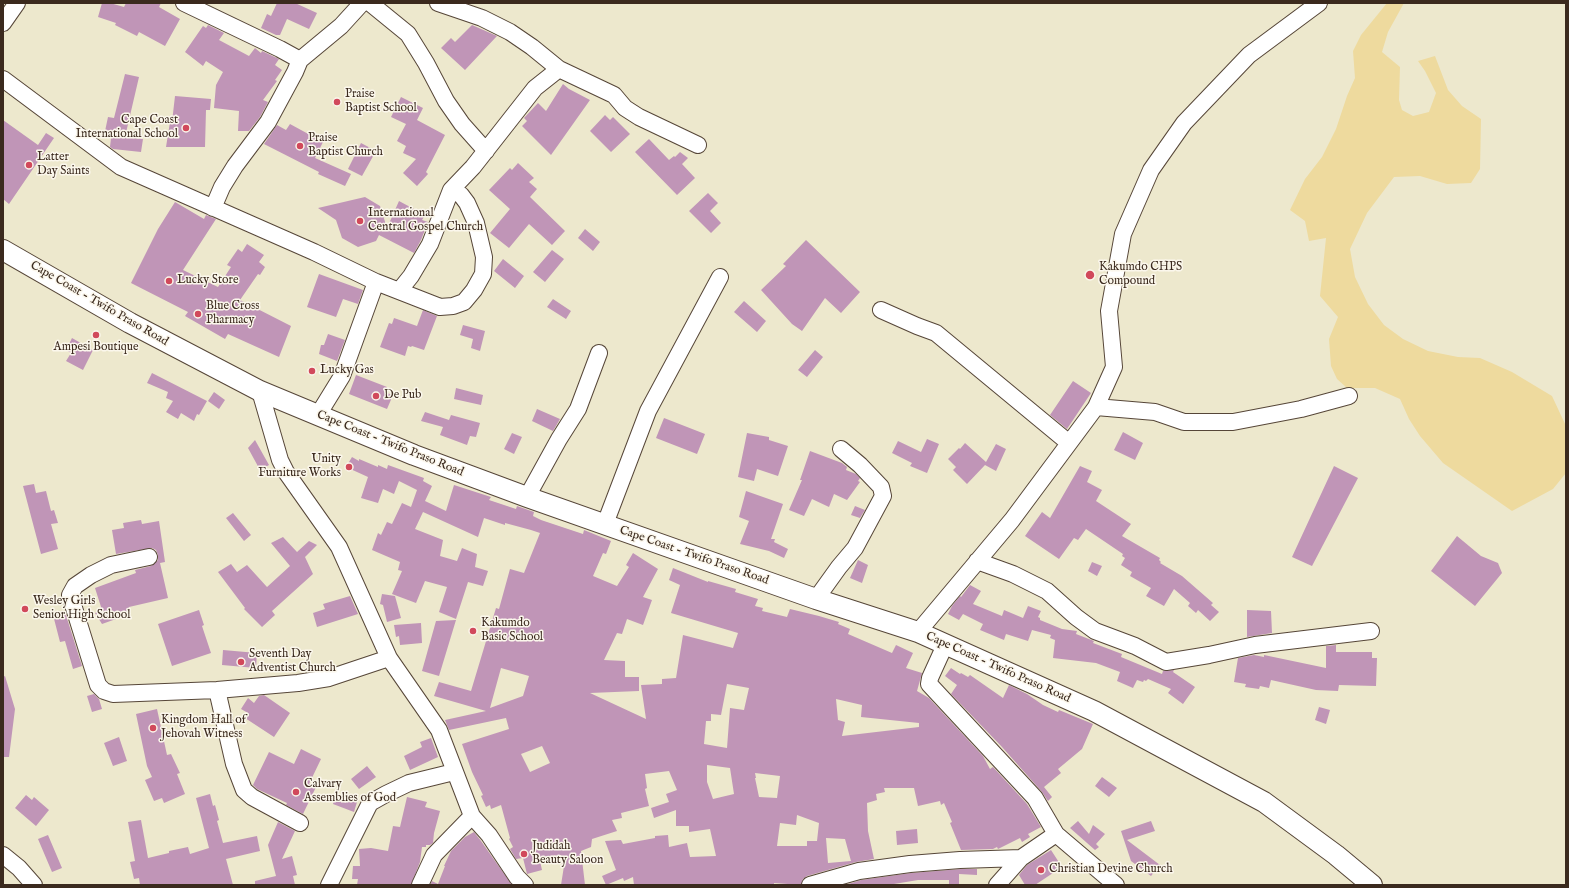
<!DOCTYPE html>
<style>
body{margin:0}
#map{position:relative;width:1569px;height:888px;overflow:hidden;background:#ede8cd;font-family:"IM FELL English",serif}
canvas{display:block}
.frame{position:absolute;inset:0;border:4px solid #3b2a1e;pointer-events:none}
</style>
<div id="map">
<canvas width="1569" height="888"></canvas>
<div class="frame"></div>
</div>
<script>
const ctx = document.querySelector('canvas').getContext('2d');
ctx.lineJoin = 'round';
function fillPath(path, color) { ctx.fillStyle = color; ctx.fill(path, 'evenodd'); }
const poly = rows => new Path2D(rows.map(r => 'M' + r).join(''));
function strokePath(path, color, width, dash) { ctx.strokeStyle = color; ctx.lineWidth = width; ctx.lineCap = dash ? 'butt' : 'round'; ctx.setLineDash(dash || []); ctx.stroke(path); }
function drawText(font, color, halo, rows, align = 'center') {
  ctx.font = font + ' "IM FELL English",serif'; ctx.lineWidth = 3; ctx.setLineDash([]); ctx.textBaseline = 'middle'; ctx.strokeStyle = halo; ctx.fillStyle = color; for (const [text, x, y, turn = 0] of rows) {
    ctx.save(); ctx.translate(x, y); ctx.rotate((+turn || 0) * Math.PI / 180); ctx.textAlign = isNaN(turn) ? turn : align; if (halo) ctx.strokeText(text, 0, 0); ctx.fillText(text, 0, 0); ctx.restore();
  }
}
const sand = poly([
 [1387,3,1404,3,1388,32,1382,52,1400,67,1399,100,1402,110,1413,116,1429,112,1436,93,1425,71,1418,61,1435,56,1448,90,1462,106,1481,119,1480,169,1471,183,1447,184,1420,176,1394,177,1367,213,1350,249,1355,277,1368,304,1384,325,1403,339,1428,351,1458,357,1480,358,1512,372,1552,396,1566,426,1566,473,1553,489,1512,511,1443,463,1420,436,1409,419,1400,399,1375,388,1347,388,1337,379,1331,366,1329,339,1338,317,1320,296,1326,238,1309,241,1305,221,1290,210,1305,179,1322,157,1336,129,1347,96,1355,78,1353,51,1361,35]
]);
const building = poly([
 [102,3,110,3,124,7,126,3,161,3,159,7,180,19,165,46,139,32,137,36,115,25,116,23,98,17],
 [277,3,295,3,317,13,309,29,287,19,280,35,276,35,261,28,267,14,271,16],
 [208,25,224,33,219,40,249,56,255,48,261,53,262,51,279,59,275,65,282,70,275,80,277,81,263,100,268,102,260,117,249,131,238,131,239,111,214,108,216,85,223,72,206,61,203,66,185,52,203,26,206,28],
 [472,25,497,36,465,70,441,48,451,38,455,42],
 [125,74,139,77,125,137,143,139,141,152,113,149,110,147,111,138,104,136,108,117,114,118],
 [563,84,569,89,590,100,551,155,522,126,527,121,524,118,538,103,546,111],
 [175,96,211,99,210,110,206,110,205,147,166,147,170,122,172,122],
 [401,97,423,108,417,120,445,135,426,172,428,174,417,186,403,173,416,159,403,153,406,146,397,141,406,124,391,117],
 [605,115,610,120,613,117,630,134,611,152,590,131],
 [3,120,38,145,46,133,54,138,9,204,3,199],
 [290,124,323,142,315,158,351,174,345,186,318,174,319,172,264,144,277,125,286,130],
 [649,139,669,160,674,156,675,157,680,152,688,158,682,164,695,178,677,195,635,152],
 [361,143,376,151,362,176,348,169],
 [518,163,534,178,529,182,537,189,530,197,565,231,552,245,529,224,509,248,490,233,510,209,489,190,510,168,512,170],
 [708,193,718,203,710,211,721,223,711,233,689,211],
 [365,197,380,206,387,228,399,201,425,215,422,220,428,222,421,240,414,253,379,235,376,241,358,247,342,238,336,220,318,208],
 [175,202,204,219,206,215,216,219,183,270,218,287,231,267,227,265,238,249,242,252,247,244,264,255,259,262,265,267,260,275,258,274,240,300,291,326,279,357,228,334,225,339,185,316,188,312,131,283,158,229],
 [585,229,600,242,593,251,578,238],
 [806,240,860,292,841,313,825,298,802,331,792,324,761,290,786,266,783,264],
 [552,250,564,259,545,282,533,272],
 [503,259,524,276,515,288,494,271],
 [319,274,363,290,358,304,343,299,336,317,307,307],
 [553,299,571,311,566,319,547,307],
 [744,301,766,321,757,332,734,312],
 [423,310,437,316,424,350,412,346,411,347,408,346,405,356,380,347,389,323,392,324,394,318,417,326],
 [463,325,485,331,480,351,471,348,473,339,460,335],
 [328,334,345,340,337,361,319,354,321,345,324,345],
 [72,338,93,350,83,370,66,361,71,353,66,350],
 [815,350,823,357,807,377,798,370],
 [152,373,207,401,199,415,197,414,194,421,181,413,178,419,166,412,173,401,166,398,168,392,147,383],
 [356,375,387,387,384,392,393,395,387,409,349,394],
 [1073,381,1091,393,1067,429,1050,415],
 [456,388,483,395,481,405,454,399],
 [214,392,225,400,219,409,208,401],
 [537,409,560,419,553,431,532,421],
 [425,412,449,420,451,415,480,423,476,437,470,436,467,445,440,435,443,427,421,421],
 [664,418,705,434,697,454,656,438],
 [1123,432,1143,443,1135,460,1114,450],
 [512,433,522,437,514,454,504,449],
 [747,433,769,437,769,440,788,446,778,476,757,469,754,481,738,477],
 [927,439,939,444,927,473,910,466,912,463,892,453,898,441,921,452],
 [255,440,269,465,260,470,248,448],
 [965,443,986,462,996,444,1006,449,996,471,985,465,967,484,953,470,956,467,948,459,959,448,960,449],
 [810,451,842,463,847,467,846,470,856,474,860,478,858,481,860,482,847,500,834,494,829,507,812,499,804,516,789,510,802,480,800,480],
 [352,457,359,461,359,459,378,467,378,465,387,469,388,465,424,478,423,481,432,486,425,501,446,511,454,485,491,497,489,500,516,509,517,506,534,512,533,516,541,520,583,534,584,530,611,541,606,554,603,553,593,576,617,586,629,567,626,565,633,553,658,569,643,597,652,600,643,625,627,619,622,634,617,633,604,660,625,661,625,677,639,677,639,691,590,693,646,719,641,685,662,684,662,679,676,678,683,635,733,648,738,633,671,613,680,585,669,580,673,568,708,582,708,581,736,589,735,592,758,599,755,606,763,608,762,611,787,617,790,609,819,616,839,622,838,624,850,629,848,634,892,653,896,645,913,653,906,668,922,673,917,691,929,698,983,756,990,769,993,767,1027,804,1041,827,1028,834,1030,837,1022,842,1020,838,998,849,997,847,993,849,961,850,950,823,952,822,944,803,941,805,940,801,918,806,914,788,884,788,885,792,876,794,877,800,867,803,868,831,874,859,856,862,807,876,803,879,801,885,774,883,774,885,634,885,633,877,624,881,623,878,606,885,602,876,616,870,605,841,621,840,623,844,655,838,655,836,668,835,669,847,687,843,690,857,716,856,710,829,689,832,689,826,676,826,676,810,654,818,651,808,669,802,666,794,677,790,669,771,645,774,647,788,645,789,649,806,621,813,622,818,612,820,617,831,592,839,591,847,581,851,585,885,561,885,564,866,562,866,561,855,539,857,542,870,527,874,523,858,516,859,510,849,513,847,509,839,510,838,501,805,491,809,490,805,486,807,481,796,483,795,472,772,462,744,509,729,506,718,449,730,445,720,486,711,434,696,439,682,471,691,496,608,499,609,510,569,524,573,540,533,531,530,505,523,505,525,484,518,478,537,423,512,415,529,443,540,440,556,457,561,462,548,477,554,475,567,488,571,483,586,468,582,456,619,439,612,447,587,425,581,416,603,392,594,402,571,398,570,400,562,372,550,378,533,381,535,387,522,392,524,402,503,411,507,417,490,399,481,394,494,383,489,378,503,361,498,368,477,346,467],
 [501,668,529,676,523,696,490,708],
 [727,684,749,688,744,710,730,708,727,748,704,744,706,721,711,721,711,714,721,715],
 [836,699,862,705,861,717,919,723,919,727,842,736,845,722,838,720],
 [542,746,550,763,530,772,521,754],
 [707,765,730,768,734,794,713,799,707,782],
 [755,773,780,776,777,798,759,797,755,778,756,778],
 [797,815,819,823,817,841,807,841,807,846,777,846,780,823,796,825],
 [826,838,845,839,851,861,828,863],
 [1080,466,1092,471,1087,482,1102,490,1096,501,1131,524,1122,536,1160,558,1159,560,1161,562,1160,563,1182,576,1213,603,1211,605,1219,612,1210,621,1198,610,1196,613,1188,606,1190,603,1174,589,1164,606,1146,596,1151,588,1130,576,1132,572,1121,565,1125,558,1122,556,1123,554,1086,529,1078,540,1074,538,1059,559,1025,536,1042,512,1050,518],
 [1334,466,1358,478,1312,566,1292,557],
 [34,484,36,493,46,491,51,511,54,510,58,523,51,524,58,549,41,554,23,486],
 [746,491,783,504,771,539,775,539,774,542,788,549,784,558,769,551,740,544,749,521,739,517],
 [855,506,865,510,860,518,851,515],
 [233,513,251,535,244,541,226,518],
 [141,520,142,524,159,521,165,562,160,563,168,598,129,607,130,614,102,624,95,613,102,610,95,588,136,573,135,570,151,566,158,560,158,555,156,550,152,548,116,554,112,530,124,528,123,523],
 [1457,536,1481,556,1498,563,1502,573,1475,606,1431,571],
 [283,537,297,552,309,541,317,545,305,557,313,574,272,611,275,615,262,627,244,609,245,608,218,572,231,564,237,572,247,565,267,587,290,566,271,543],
 [858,560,868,565,862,583,850,578],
 [1092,562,1102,566,1097,576,1088,571],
 [970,585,981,591,973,604,1002,616,1004,610,1023,618,1028,606,1041,611,1038,617,1040,618,1040,620,1062,629,1077,631,1076,634,1094,641,1093,643,1122,654,1121,657,1162,674,1163,671,1174,670,1173,672,1195,687,1183,704,1168,693,1171,689,1148,679,1146,681,1144,680,1143,682,1137,680,1133,688,1117,681,1120,672,1096,663,1053,658,1055,640,1050,638,1051,635,1032,630,1028,641,1006,634,1004,640,980,630,983,624,963,614,959,620,948,614,952,606,960,596,961,597],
 [382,594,395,596,401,618,387,622,383,605,380,604],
 [350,596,358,614,317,627,313,613,325,609,323,604],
 [199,610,204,625,202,626,211,653,172,666,158,624],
 [1247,610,1271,611,1272,633,1247,637],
 [65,612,82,666,73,669,65,641,60,642,53,615],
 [456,620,439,676,422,671,436,621],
 [421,623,422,643,400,645,399,636,396,637,394,625],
 [1336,645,1336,652,1372,652,1372,658,1377,658,1376,686,1339,685,1338,691,1316,690,1271,680,1269,688,1260,686,1259,689,1245,687,1246,684,1234,682,1238,658,1254,655,1264,657,1264,655,1326,668,1326,646],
 [223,650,257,653,256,668,222,665],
 [951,668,960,674,961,673,968,677,970,675,1003,698,1009,685,1027,694,1043,705,1058,712,1059,710,1093,724,1082,749,1058,769,1061,773,1044,787,1052,797,1048,801,1042,792,1002,747,951,694,957,685,945,676],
 [5,676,15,709,9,757,3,757,3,677],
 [94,694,99,699,102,709,92,712,87,696],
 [264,695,290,713,274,737,245,718,248,713,241,709,248,698,254,703,259,696],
 [1319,707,1330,710,1326,724,1315,720],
 [157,709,167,755,171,754,180,773,177,774,185,794,164,803,162,798,154,801,145,780,152,777,147,766,136,714],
 [119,737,127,761,113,766,104,743],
 [431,738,438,757,410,770,404,756,422,747,420,742],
 [301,749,321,759,309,784,316,787,303,814,286,805,287,803,257,789,253,785,269,752,294,764],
 [367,766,376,777,359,789,351,779],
 [1102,777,1117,788,1109,797,1095,786],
 [210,794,213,806,215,805,219,820,217,821,223,843,257,836,260,851,226,859,233,885,140,885,139,878,134,879,130,862,135,861,128,822,141,820,148,858,169,853,169,851,188,847,190,854,209,848,196,798],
 [26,795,32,800,34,797,49,810,36,826,15,808],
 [336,795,357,802,354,812,333,804],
 [407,797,427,802,425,807,440,811,434,833,433,843,430,845,426,845,426,847,422,847,420,862,411,885,357,885,358,879,352,879,353,866,360,866,359,849,371,848,388,851,393,826,400,827],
 [1078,821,1089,834,1093,825,1105,834,1096,844,1099,847,1095,850,1070,828],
 [1151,821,1155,831,1127,840,1160,865,1151,876,1131,861,1121,831],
 [278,822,295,831,282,859,292,856,297,875,293,876,295,885,255,885,255,881,276,876,268,845],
 [917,829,918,843,897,845,896,831],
 [474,832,481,841,512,885,430,885,432,881,438,884,445,866,444,866,451,851,465,837],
 [48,835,62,868,52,872,38,839],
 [1051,850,1062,867,1035,885,1025,885,1019,875,1027,865],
 [961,869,977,869,977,875,959,874,959,885,949,885,949,880,918,880,894,884,895,885,845,885,861,880,911,873]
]);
const minor = poly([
 [184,3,280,49,300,60,295,72,268,122,235,166,222,187,213,208],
 [370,3,408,34,426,63,446,101,462,124,486,151],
 [438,3,482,18,510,32,532,47,559,69,614,95,625,108,639,117,698,145],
 [3,23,17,3],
 [300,60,341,26,362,3],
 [3,79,121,167,314,252,376,282,342,376,318,415],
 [376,282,440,307,453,306,464,302,474,290,483,274,484,257,476,223,467,203,461,195,451,190],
 [399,291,411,276,430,244,451,190,473,167,535,88,559,69],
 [881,310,917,326,936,333,1069,443],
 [260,391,280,460,286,472,339,547,389,658,439,730,472,816,434,855,420,885],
 [1096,407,1155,412,1184,422,1233,422,1301,409,1349,396],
 [527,497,559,439,578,409,599,353],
 [605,524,648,411,720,277],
 [149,557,111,565,91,575,75,586,70,595,98,685,104,691,113,694,217,690,298,683,329,678,389,658],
 [977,561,1013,574,1047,591,1076,617,1095,631,1135,646,1166,662,1209,655,1255,645,1371,631],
 [816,599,839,567,855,548,883,496,881,487,860,465,841,449],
 [918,632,1012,520,1096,407,1114,367,1109,311,1123,234,1151,170,1184,123,1249,55,1319,3],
 [945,645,930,678,929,684,1035,798,1056,834,1116,885],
 [217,690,234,764,244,790,252,797,300,823],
 [472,816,489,835,517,877,525,885],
 [3,855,19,868,34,885],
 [329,885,370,803,386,794,409,783,454,772],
 [810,885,859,871,910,864,960,860,1021,858],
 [997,885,1021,858,1056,834]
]);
const major = poly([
 [3,250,130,323,260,391,414,455,527,497,816,599,918,632,1094,711,1264,802,1336,855,1372,885]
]);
const markers = [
 [337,102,4,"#d1495b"],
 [186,128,4,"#d1495b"],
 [300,146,4,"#d1495b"],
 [29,165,4,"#d1495b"],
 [360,221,4,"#d1495b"],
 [1090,275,5,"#d1495b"],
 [169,281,4,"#d1495b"],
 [198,314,4,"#d1495b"],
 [96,335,4,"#d1495b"],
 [312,371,4,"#d1495b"],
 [376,396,4,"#d1495b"],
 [349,467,4,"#d1495b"],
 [25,609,4,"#d1495b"],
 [473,631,4,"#d1495b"],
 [241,662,4,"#d1495b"],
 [153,728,4,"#d1495b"],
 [296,792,4,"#d1495b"],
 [524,854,4,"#d1495b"],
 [1041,870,4,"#d1495b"]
];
const poiNames = [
 ["Praise",345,95],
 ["Baptist School",345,109],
 ["Cape Coast",178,121,"right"],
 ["International School",178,135,"right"],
 ["Praise",308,139],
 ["Baptist Church",308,153],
 ["Latter",37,158],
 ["Day Saints",37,172],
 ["International",368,214],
 ["Central Gospel Church",368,228],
 ["Kakumdo CHPS",1099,268],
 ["Compound",1099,282],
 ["Lucky Store",177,281],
 ["Blue Cross",206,307],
 ["Pharmacy",206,321],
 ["Ampesi Boutique",96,348,"center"],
 ["Lucky Gas",320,371],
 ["De Pub",384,396],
 ["Unity",341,460,"right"],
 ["Furniture Works",341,474,"right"],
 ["Wesley Girls",33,602],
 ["Senior High School",33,616],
 ["Kakumdo",481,624],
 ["Basic School",481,638],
 ["Seventh Day",249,655],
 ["Adventist Church",249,669],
 ["Kingdom Hall of",161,721],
 ["Jehovah Witness",161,735],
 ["Calvary",304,785],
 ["Assemblies of God",304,799],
 ["Judidah",532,847],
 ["Beauty Saloon",532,861],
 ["Christian Devine Church",1049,870]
];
const streetNames = [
 ["Cape Coast - Twifo Praso Road",99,304,30],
 ["Cape Coast - Twifo Praso Road",390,444,22],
 ["Cape Coast - Twifo Praso Road",694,556,19],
 ["Cape Coast - Twifo Praso Road",998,668,24]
];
fillPath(sand, '#eeda9e');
fillPath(building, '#c095b7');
strokePath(minor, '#564638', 18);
strokePath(major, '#564638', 22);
strokePath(minor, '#fff', 16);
strokePath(major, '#fff', 20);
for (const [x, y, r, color] of markers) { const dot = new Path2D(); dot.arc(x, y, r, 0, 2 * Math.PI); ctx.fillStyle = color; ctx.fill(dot); strokePath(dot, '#fbf7ec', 1.5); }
drawText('12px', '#3b2a1e', '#fbf7ec', poiNames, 'left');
drawText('12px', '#3b2a1e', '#fbf7ec', streetNames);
</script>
